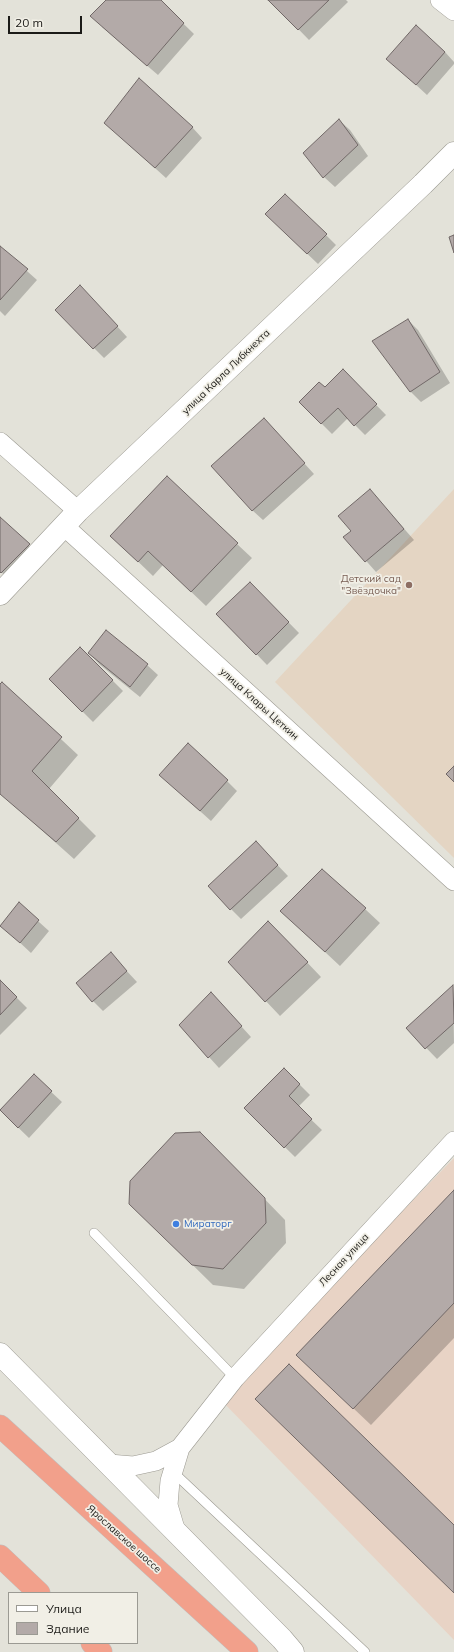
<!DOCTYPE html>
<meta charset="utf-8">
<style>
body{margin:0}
#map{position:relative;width:454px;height:1652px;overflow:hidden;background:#e3e2d9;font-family:Mulish,sans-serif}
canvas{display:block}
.legend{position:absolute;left:8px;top:1592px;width:130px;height:52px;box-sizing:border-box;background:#f1efe6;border:1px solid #9b9a93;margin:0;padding:5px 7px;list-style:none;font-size:12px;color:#1b1a17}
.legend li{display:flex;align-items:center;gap:8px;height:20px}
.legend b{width:20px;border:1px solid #9b9a93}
.scale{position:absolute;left:8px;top:16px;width:74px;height:18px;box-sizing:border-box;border:2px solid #1b1a17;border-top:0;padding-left:5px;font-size:12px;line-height:14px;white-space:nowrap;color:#1b1a17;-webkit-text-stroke:3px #f1efe6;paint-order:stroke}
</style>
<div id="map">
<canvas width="454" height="1652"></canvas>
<ul class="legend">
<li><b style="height:5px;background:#fff"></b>Улица</li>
<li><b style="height:11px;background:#b3aaa8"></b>Здание</li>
</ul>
<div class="scale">20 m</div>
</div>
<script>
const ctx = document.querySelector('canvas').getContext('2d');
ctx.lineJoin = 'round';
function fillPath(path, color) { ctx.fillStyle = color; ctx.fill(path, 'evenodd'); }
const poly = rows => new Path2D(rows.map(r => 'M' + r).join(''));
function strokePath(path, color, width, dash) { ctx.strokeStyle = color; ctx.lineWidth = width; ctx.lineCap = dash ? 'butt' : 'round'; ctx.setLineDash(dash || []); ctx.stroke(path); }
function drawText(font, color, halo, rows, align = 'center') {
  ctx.font = font + ' Mulish,sans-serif'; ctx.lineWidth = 3.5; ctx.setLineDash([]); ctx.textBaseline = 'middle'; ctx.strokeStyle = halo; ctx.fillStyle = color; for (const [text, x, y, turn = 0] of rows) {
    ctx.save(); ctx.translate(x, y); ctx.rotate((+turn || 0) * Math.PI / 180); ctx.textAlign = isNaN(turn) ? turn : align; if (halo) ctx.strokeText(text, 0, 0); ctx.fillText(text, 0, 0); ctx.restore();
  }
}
const industrial = poly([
 [454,1158,454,1640,220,1399]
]);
const education = poly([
 [454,489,454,858,275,682]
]);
const shadow = poly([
 [107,0,159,0,194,34,158,75,102,27],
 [270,0,346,0,348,2,309,40],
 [445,52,454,62,454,64,427,95,388,59],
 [339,120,350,130,368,156,335,187,324,177],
 [105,123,192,127,202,138,166,178],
 [277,225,326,235,336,245,318,264],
 [0,247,37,280,5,316,0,311],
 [80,286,127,337,104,358,56,310],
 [408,320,418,330,450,383,421,402,410,391],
 [343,371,386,415,365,435,348,418,332,434,300,402,325,388],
 [274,430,314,474,263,520,252,510],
 [370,490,414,540,376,572,345,537,352,531],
 [0,519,39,555,12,582,0,571],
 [237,544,252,558,206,606,163,565,153,576,126,550],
 [250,583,299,633,267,665,218,614],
 [106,632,147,665,158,675,140,697,99,664,89,653],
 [80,648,123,691,93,722,50,679],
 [2,684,78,755,49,789,96,836,74,859,0,793,0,686],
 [227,781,237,791,211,821,171,785],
 [266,853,288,876,241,919,231,909],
 [19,904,49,931,31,953,1,925],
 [365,909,380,923,340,966,296,925],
 [283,937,321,977,280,1016,229,962],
 [111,954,137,982,103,1011,93,1001],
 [0,981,27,1008,0,1035],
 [453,986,454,1043,437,1059,407,1028],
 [211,993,251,1037,219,1068,209,1057],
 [284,1069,310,1095,298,1107,322,1130,295,1157,245,1108],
 [34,1076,62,1102,29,1138,1,1111],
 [220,1153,285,1220,286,1243,244,1289,213,1285,151,1224],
 [454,1191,454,1338,371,1425,315,1372]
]);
const building = poly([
 [106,0,161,0,184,23,147,66,90,16,106,0],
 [268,0,329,0,298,30,268,0],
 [416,25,445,52,416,85,386,59,416,25],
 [139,78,193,127,155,168,104,123,139,78],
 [339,119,358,145,323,178,303,153,339,119],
 [285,194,327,234,307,254,265,214,285,194],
 [454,235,454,253,449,237,454,235],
 [0,246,28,269,0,300,0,246],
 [80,285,118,326,93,349,55,310,80,285],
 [408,319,440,372,410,392,372,341,408,319],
 [343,369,377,404,354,426,338,408,321,424,299,402,319,382,325,387,343,369],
 [264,418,305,463,252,511,211,466,264,418],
 [167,476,238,543,191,592,148,551,138,562,110,536,167,476],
 [370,489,404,529,365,562,343,537,351,531,338,516,370,489],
 [0,517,30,544,1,573,0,572,0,517],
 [250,582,289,622,256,655,216,614,250,582],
 [106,630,148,664,130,687,88,653,106,630],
 [80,647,113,680,82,712,49,679,80,647],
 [2,682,62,737,32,771,79,818,56,842,0,794,0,684,2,682],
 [188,743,228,780,200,811,159,775,188,743],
 [454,766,454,782,446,774,454,766],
 [256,841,278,865,230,910,208,886,256,841],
 [322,869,366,908,325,952,280,911,322,869],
 [19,902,39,920,20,943,0,926,19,902],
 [268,921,308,962,265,1002,228,962,268,921],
 [111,952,127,971,92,1002,76,983,111,952],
 [0,980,17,997,0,1015,0,980],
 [453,985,454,1023,425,1049,406,1028,453,985],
 [211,992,242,1026,208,1058,179,1025,211,992],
 [284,1068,300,1084,289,1096,312,1119,284,1148,244,1108,284,1068],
 [34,1074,52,1091,18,1128,0,1110,34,1074],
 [200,1132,265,1198,266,1223,223,1269,192,1265,129,1204,130,1181,175,1133,200,1132],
 [454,1190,454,1303,353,1409,296,1355,454,1190],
 [289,1364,454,1525,454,1593,255,1399,289,1364]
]);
const service = poly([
 [94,1233,235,1378],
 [173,1472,365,1652]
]);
const minor = poly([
 [440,0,454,11],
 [0,442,78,511],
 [64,526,454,881],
 [109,1464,133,1466,156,1461,180,1448],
 [176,1532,168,1505,170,1481,180,1448,235,1378,454,1141]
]);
const tertiary = poly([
 [0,594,78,511,423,184,454,153],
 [0,1354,282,1639,293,1652]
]);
const trunk = poly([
 [0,1426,247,1652],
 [0,1556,39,1593],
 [92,1643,101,1652]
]);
const markers = [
 [409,585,4,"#8d6e63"],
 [176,1224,4,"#3f7fe0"]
];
const streetNames = [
 ["улица Карла Либкнехта",226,372,-44],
 ["улица Клары Цеткин",259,704,42],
 ["Лесная улица",344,1260,-47],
 ["Ярославское шоссе",124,1539,42]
];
const educationNames = [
 ["Детский сад",401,579],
 ["\"Звёздочка\"",401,591]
];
const shopNames = [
 ["Мираторг",184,1224]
];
fillPath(industrial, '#e8d3c5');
fillPath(education, '#e4d5c3');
fillPath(shadow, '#0003');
fillPath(building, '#b3aaa8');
strokePath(building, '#716867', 1);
strokePath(service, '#9b9991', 10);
strokePath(minor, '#9b9991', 20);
strokePath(tertiary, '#9b9991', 23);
strokePath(trunk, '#bfbfbe', 23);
strokePath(service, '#fff', 9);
strokePath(minor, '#fff', 19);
strokePath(tertiary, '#fff', 22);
strokePath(trunk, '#f2a08b', 22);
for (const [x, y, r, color] of markers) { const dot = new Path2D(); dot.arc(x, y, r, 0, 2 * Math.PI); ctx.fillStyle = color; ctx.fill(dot); strokePath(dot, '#f1efe6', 1.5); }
drawText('10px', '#1b1a17', '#f1efe6', streetNames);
drawText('10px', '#785e54', '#f1efe6', educationNames, 'right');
drawText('10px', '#366cbe', '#f1efe6', shopNames, 'left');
</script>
